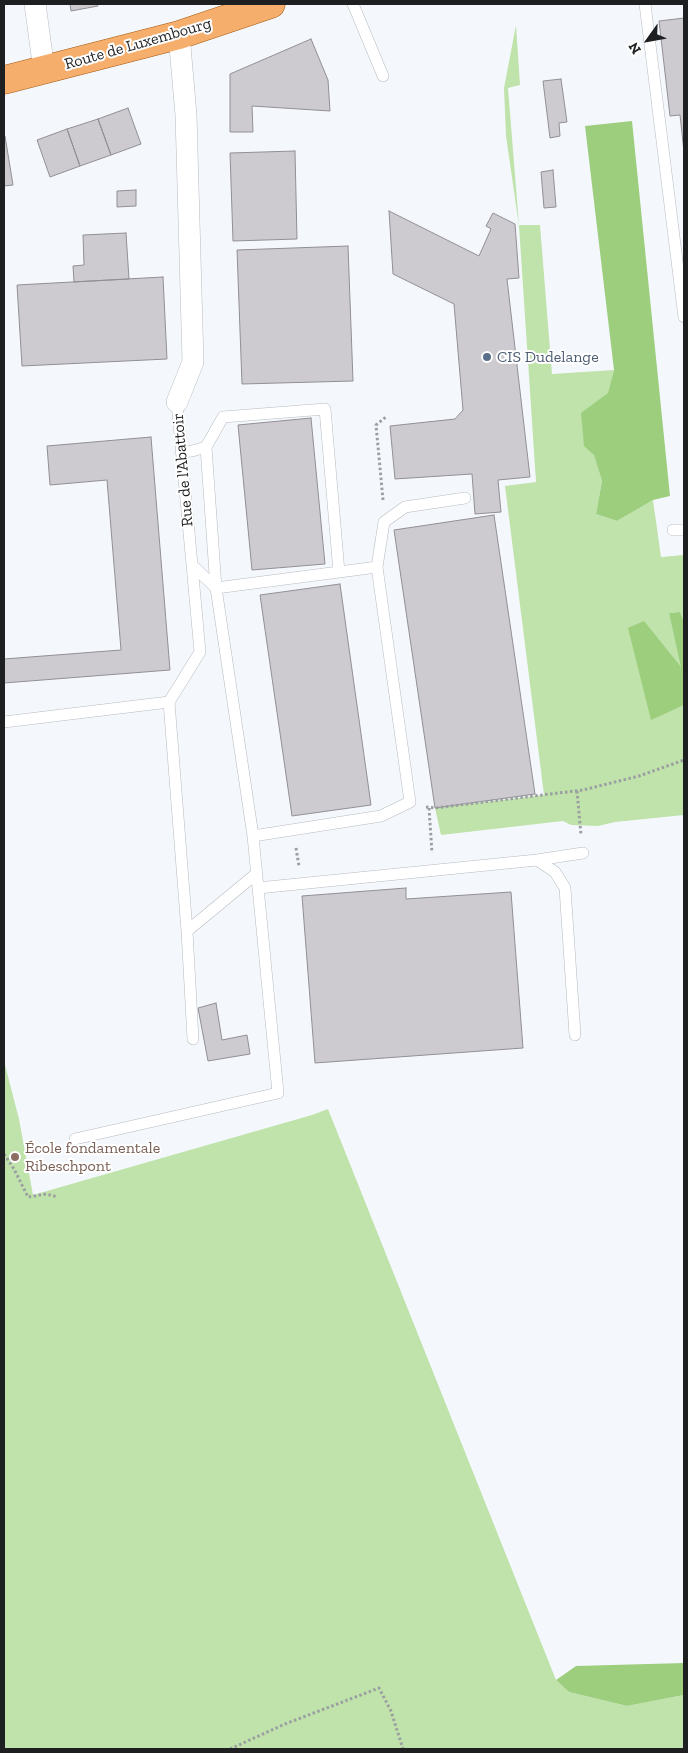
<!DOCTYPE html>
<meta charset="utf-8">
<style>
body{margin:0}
#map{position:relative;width:688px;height:1753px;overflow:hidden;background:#f4f8fd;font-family:"Zilla Slab",serif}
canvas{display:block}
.frame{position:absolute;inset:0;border:5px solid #1e1f20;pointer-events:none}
.north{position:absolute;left:623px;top:15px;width:50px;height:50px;-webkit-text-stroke:4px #fff;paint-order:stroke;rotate:238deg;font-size:14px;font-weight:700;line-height:20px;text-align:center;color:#1e1f20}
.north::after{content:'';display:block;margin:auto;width:18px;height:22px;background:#1e1f20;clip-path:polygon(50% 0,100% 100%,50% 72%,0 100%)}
</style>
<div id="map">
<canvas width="688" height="1753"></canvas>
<div class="frame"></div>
<div class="north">N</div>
</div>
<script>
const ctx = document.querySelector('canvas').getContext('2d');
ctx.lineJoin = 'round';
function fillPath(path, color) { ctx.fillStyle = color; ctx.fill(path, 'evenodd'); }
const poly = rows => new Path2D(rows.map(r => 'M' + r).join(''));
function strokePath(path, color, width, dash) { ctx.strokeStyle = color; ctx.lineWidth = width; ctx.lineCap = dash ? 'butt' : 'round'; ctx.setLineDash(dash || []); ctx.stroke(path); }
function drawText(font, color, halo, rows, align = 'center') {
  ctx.font = font + ' "Zilla Slab",serif'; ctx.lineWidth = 4; ctx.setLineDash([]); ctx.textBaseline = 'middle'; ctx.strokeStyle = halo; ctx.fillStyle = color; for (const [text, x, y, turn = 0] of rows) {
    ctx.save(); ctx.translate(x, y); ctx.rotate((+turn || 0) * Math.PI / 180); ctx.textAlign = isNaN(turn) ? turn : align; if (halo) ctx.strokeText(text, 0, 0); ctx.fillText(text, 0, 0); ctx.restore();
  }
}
const green = poly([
 [516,25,520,85,508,88,519,225,540,225,552,374,614,370,594,454,602,481,596,514,617,521,653,500,661,557,684,555,684,622,680,612,669,613,682,668,651,719,684,705,684,815,615,822,598,826,571,825,563,821,441,835,435,808,544,795,505,486,536,482,519,226,506,136,504,88],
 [4,1061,19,1119,33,1195,312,1115,328,1109,556,1680,569,1692,627,1706,684,1695,684,1749,4,1749]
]);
const forest = poly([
 [632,121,670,496,653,500,617,521,596,514,602,481,594,455,584,446,581,413,608,393,614,370,585,126],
 [680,612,684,622,684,705,651,720,628,628,644,621,681,667,669,613],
 [684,1663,684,1695,627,1706,569,1692,556,1680,576,1666]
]);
const building = poly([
 [70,4,97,4,98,6,71,11,70,4],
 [684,18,684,152,680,115,670,116,659,21,684,18],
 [311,39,328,80,330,111,252,106,253,132,230,132,230,74,311,39],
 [561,79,567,122,559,123,560,136,550,138,543,81,561,79],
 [128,108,141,144,111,155,98,119,128,108],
 [98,119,111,155,80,166,67,129,98,119],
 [67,129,80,166,50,177,37,140,67,129],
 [4,136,5,136,13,185,4,186,4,136],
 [295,151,297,239,233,241,230,153,295,151],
 [553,170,556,207,544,208,541,172,553,170],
 [136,190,136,206,117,207,117,191,136,190],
 [389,211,479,256,491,229,486,226,493,213,515,224,519,278,507,279,530,477,498,480,501,512,475,514,472,474,395,479,390,426,455,419,463,410,454,304,393,274,389,211],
 [126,233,129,279,74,282,73,266,84,265,83,235,126,233],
 [348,246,353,381,242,384,237,250,348,246],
 [163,277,167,359,22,366,17,285,163,277],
 [311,418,325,564,252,570,238,425,311,418],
 [151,437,170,670,4,683,4,659,121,650,107,480,50,485,47,446,151,437],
 [494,515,535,794,435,808,394,530,494,515],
 [340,584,371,805,292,816,260,595,340,584],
 [406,888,406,899,511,892,523,1048,315,1063,302,896,406,888],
 [216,1003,222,1040,247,1035,250,1054,208,1061,198,1008,216,1003]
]);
const path = poly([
 [383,500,376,425,387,416],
 [577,791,581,835],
 [426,807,435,808,583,790,639,776,684,760],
 [429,808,432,853],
 [296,848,299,866],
 [4,1154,14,1169,28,1197,46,1194,58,1197],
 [230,1749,285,1724,379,1688,391,1711,403,1749]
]);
const service = poly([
 [353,4,383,76],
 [645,4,684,317],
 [181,452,192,451,206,447],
 [673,530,684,530],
 [377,567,384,522,405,507,465,498],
 [169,702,187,931,193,1039],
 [4,722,169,702,200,652,192,565],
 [253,836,381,816,410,802,377,567,339,572,325,409,223,417,206,447,216,588,339,572],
 [537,860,583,853],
 [258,888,537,860,555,872,565,888,575,1035],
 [187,931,256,874],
 [75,1139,278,1093,253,836,216,588,192,565,177,402]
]);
const minor = poly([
 [35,4,44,70],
 [177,402,193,362,186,115,179,35]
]);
const primary = poly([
 [4,80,179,35,271,4]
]);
const markers = [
 [487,357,5,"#5c6f8a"],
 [15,1157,5,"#8d6e63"]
];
const streetNames = [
 ["Route de Luxembourg",138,44,-16],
 ["Rue de l'Abattoir",183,470,-95]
];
const serviceNames = [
 ["CIS Dudelange",497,357]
];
const educationNames = [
 ["École fondamentale",25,1148],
 ["Ribeschpont",25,1166]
];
fillPath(green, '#bfe3aa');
fillPath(forest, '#9dce7e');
fillPath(building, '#cecbd0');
strokePath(building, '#918f94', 1);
strokePath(service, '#b7bbbf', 12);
strokePath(minor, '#b7bbbf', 22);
strokePath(primary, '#a55911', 29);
strokePath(path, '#9c9fa2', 3, [2.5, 2.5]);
strokePath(service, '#fff', 11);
strokePath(minor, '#fff', 21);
strokePath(primary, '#f5ae6b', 28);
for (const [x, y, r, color] of markers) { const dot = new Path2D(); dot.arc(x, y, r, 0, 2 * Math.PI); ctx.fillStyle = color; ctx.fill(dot); strokePath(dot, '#fff', 2); }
drawText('16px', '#1e1f20', '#fff', streetNames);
drawText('16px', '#4e5e75', '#fff', serviceNames, 'left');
drawText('16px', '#785e54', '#fff', educationNames, 'left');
</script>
